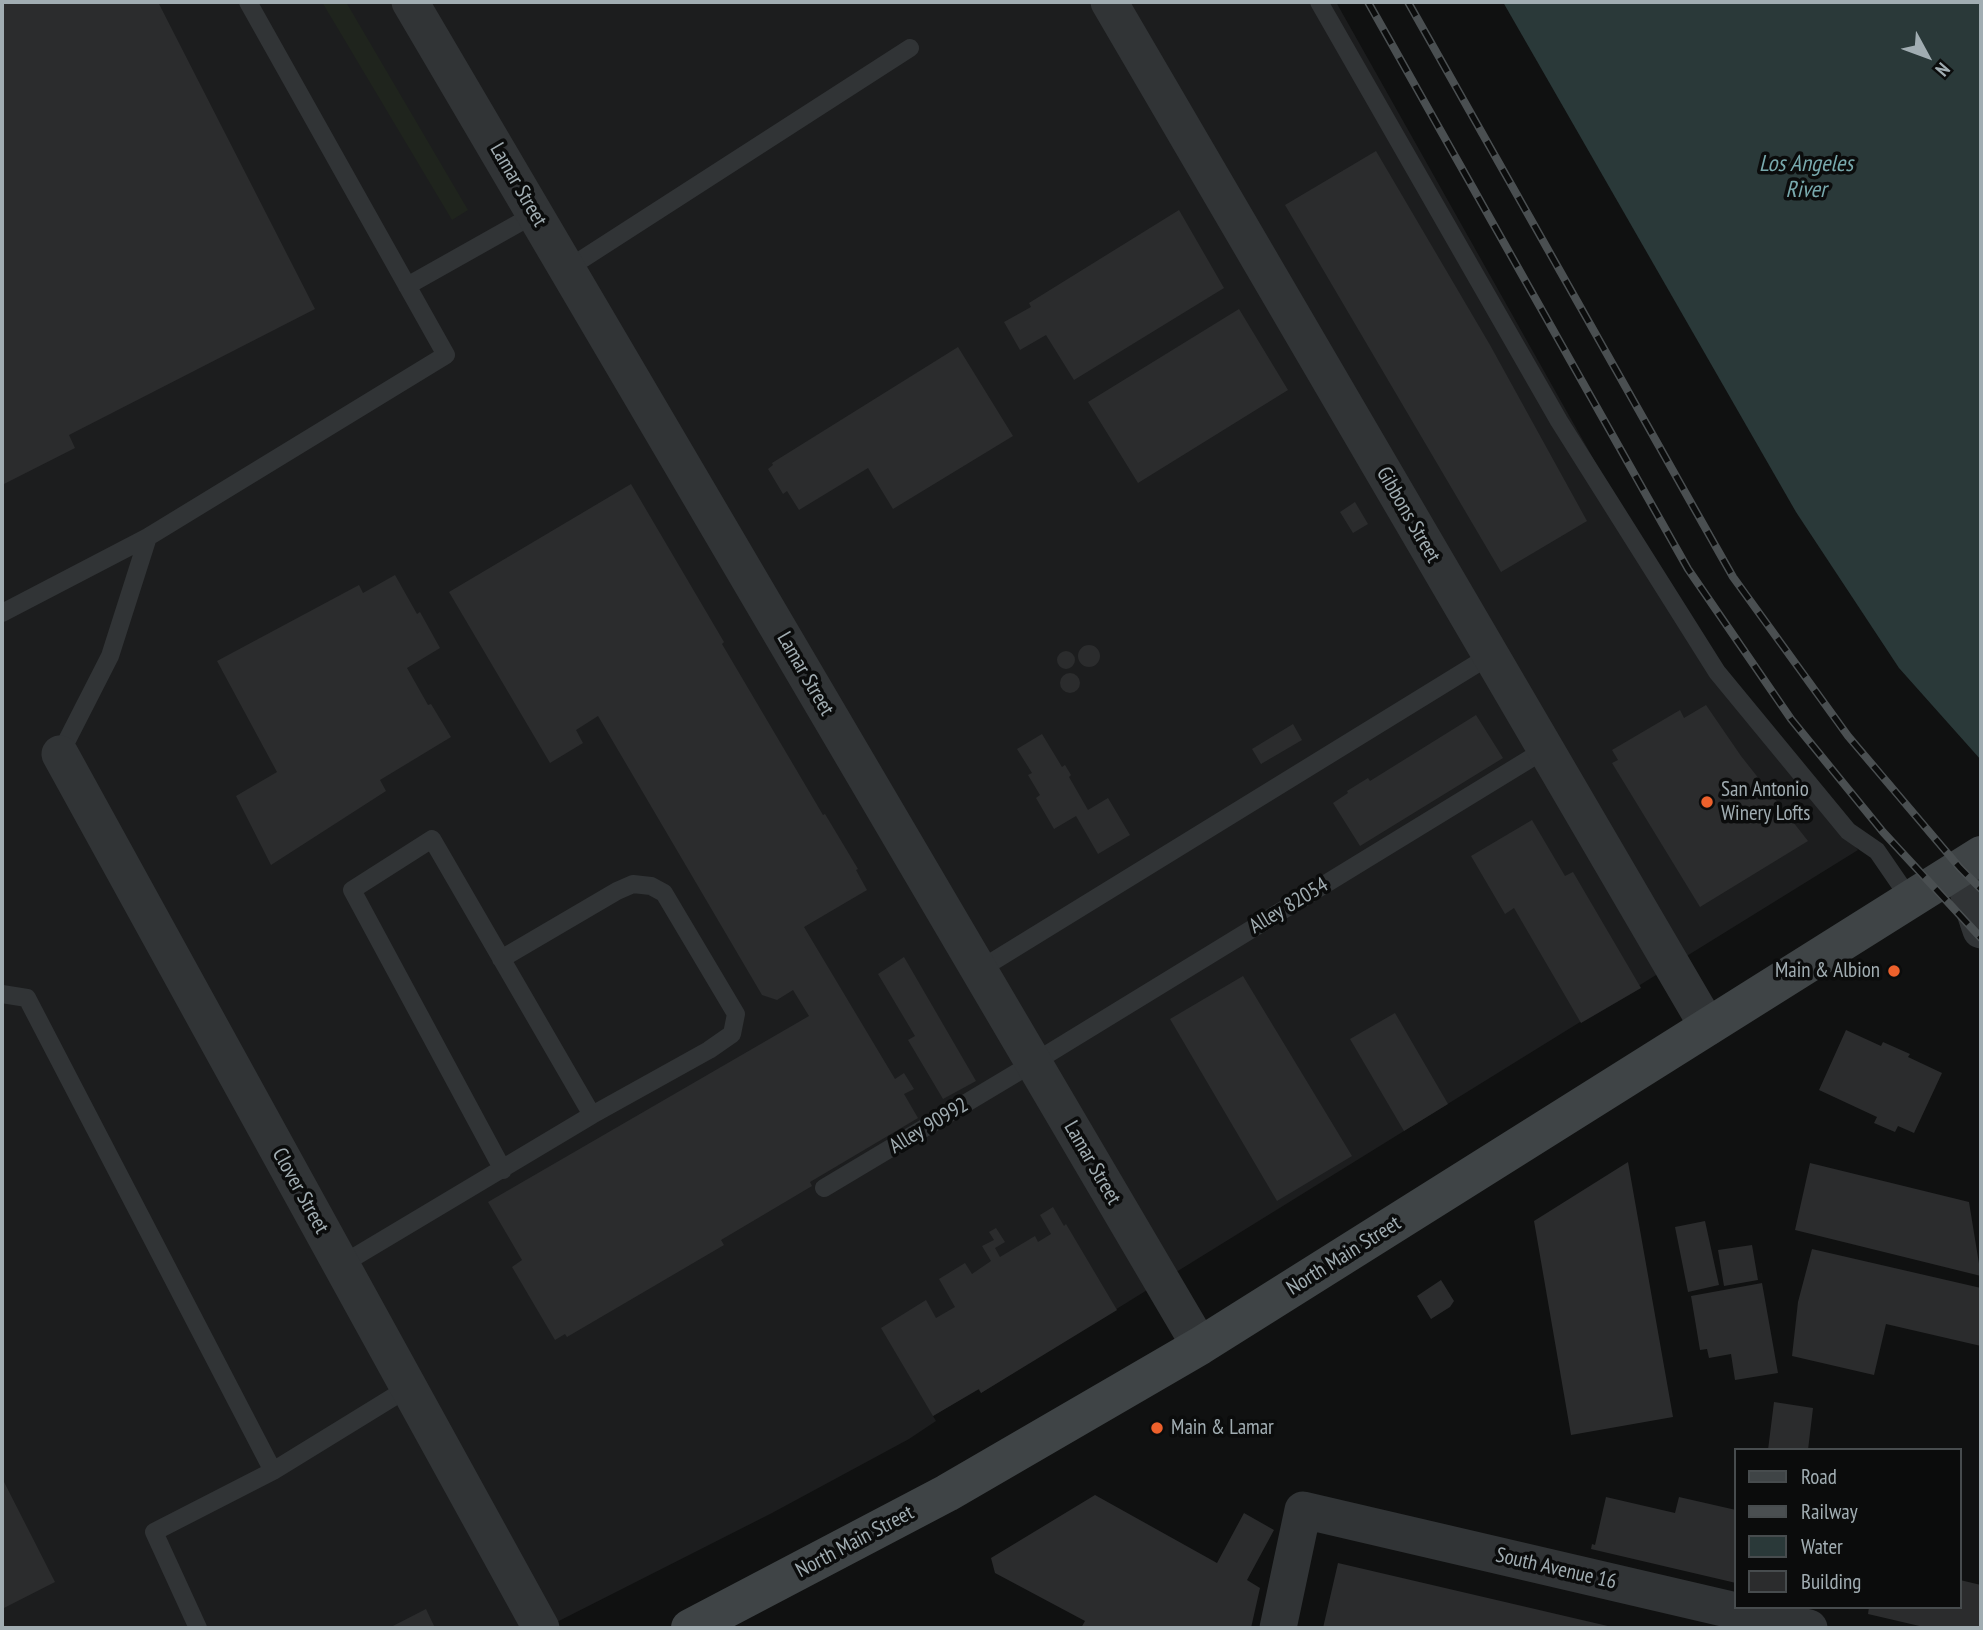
<!DOCTYPE html>
<style>
body{margin:0}
#map{position:relative;width:1983px;height:1630px;overflow:hidden;background:#101111;font-family:"PT Sans Narrow",sans-serif}
canvas{display:block}
.frame{position:absolute;inset:0;border:4px solid #a1adb2;pointer-events:none}
.legend{position:absolute;left:1734px;top:1448px;width:228px;height:161px;box-sizing:border-box;background:#0b0c0c;border:2px solid #474c4e;margin:0;padding:9px 12px;list-style:none;font-size:21px;color:#a1adb2}
.legend li{display:flex;align-items:center;gap:14px;height:35px}
.legend b{width:35px;border:2px solid #474c4e}
.north{position:absolute;left:1892px;top:21px;width:70px;height:70px;-webkit-text-stroke:5px #0b0c0c;paint-order:stroke;rotate:131deg;font-size:19px;font-weight:700;line-height:28px;text-align:center;color:#a1adb2}
.north::after{content:'';display:block;margin:auto;width:24px;height:32px;background:#a1adb2;clip-path:polygon(50% 0,100% 100%,50% 72%,0 100%)}
</style>
<div id="map">
<canvas width="1983" height="1630"></canvas>
<div class="frame"></div>
<ul class="legend">
<li><b style="height:9px;background:#3f4446"></b>Road</li>
<li><b style="height:9px;background:#4a4f51"></b>Railway</li>
<li><b style="height:19px;background:#2a3939"></b>Water</li>
<li><b style="height:19px;background:#2b2c2d"></b>Building</li>
</ul>
<div class="north">N</div>
</div>
<script>
const ctx = document.querySelector('canvas').getContext('2d');
ctx.lineJoin = 'round';
function fillPath(path, color) { ctx.fillStyle = color; ctx.fill(path, 'evenodd'); }
const poly = rows => new Path2D(rows.map(r => 'M' + r).join(''));
function strokePath(path, color, width, dash) { ctx.strokeStyle = color; ctx.lineWidth = width; ctx.lineCap = dash ? 'butt' : 'round'; ctx.setLineDash(dash || []); ctx.stroke(path); }
function drawText(font, color, halo, rows, align = 'center') {
  ctx.font = font + ' "PT Sans Narrow",sans-serif'; ctx.lineWidth = 7; ctx.setLineDash([]); ctx.textBaseline = 'middle'; ctx.strokeStyle = halo; ctx.fillStyle = color; for (const [text, x, y, turn = 0] of rows) {
    ctx.save(); ctx.translate(x, y); ctx.rotate((+turn || 0) * Math.PI / 180); ctx.textAlign = isNaN(turn) ? turn : align; if (halo) ctx.strokeText(text, 0, 0); ctx.fillText(text, 0, 0); ctx.restore();
  }
}
const built = poly([
 [2,2,1336,2,1664,584,1768,736,1858,850,1026,1365,981,1393,978,1389,933,1416,936,1421,909,1439,772,1513,545,1628,2,1628]
]);
const green = poly([
 [322,2,346,2,468,210,452,220]
]);
const water = poly([
 [1503,2,1981,2,1981,760,1899,668,1796,512]
]);
const building = poly([
 [2,2,158,2,315,309,69,435,75,448,2,485],
 [1376,151,1490,345,1587,521,1501,572,1285,205],
 [1179,210,1224,288,1074,380,1046,335,1020,350,1004,322,1031,307,1029,303],
 [1239,309,1288,390,1138,483,1088,402],
 [958,347,1013,436,893,509,868,468,799,510,787,491,783,494,768,469,773,465,772,463],
 [631,484,724,642,722,644,823,815,825,814,858,869,856,870,867,890,804,927,895,1079,904,1073,914,1089,904,1094,918,1118,810,1182,812,1186,721,1240,724,1245,567,1337,565,1334,555,1340,512,1267,522,1260,488,1202,809,1016,793,990,777,1000,762,995,598,716,576,730,583,743,550,763,449,592],
 [1355,502,1368,524,1353,533,1340,512],
 [395,575,417,614,420,612,440,648,407,668,428,705,431,704,451,737,380,780,386,791,271,865,236,796,277,772,217,661,359,585,363,593],
 '1078 656a11 11 0 1 1 22 0a11 11 0 1 1-22 0Z',
 '1057 660a9 9 0 1 1 18 0a9 9 0 1 1-18 0Z',
 '1060 683a10 10 0 1 1 20 0a10 10 0 1 1-20 0Z',
 [1706,705,1741,756,1808,841,1700,907,1612,763,1618,760,1612,750,1680,710,1684,718],
 [1476,715,1503,758,1360,846,1333,803,1348,793,1347,791,1368,778,1370,781],
 [1293,724,1302,740,1261,764,1252,749],
 [1042,734,1062,767,1065,765,1071,775,1069,777,1088,810,1108,798,1130,835,1098,854,1076,816,1054,829,1036,798,1040,795,1028,775,1032,773,1017,749],
 [1532,820,1565,876,1573,872,1641,988,1581,1023,1514,908,1505,914,1471,856],
 [904,957,976,1081,943,1099,908,1040,915,1036,878,974],
 [1243,976,1352,1156,1277,1201,1170,1019],
 [1395,1013,1448,1104,1404,1131,1350,1039],
 [1846,1030,1881,1046,1883,1042,1910,1054,1908,1057,1942,1073,1914,1133,1898,1126,1895,1132,1874,1123,1877,1117,1819,1090],
 [1628,1162,1673,1417,1571,1435,1534,1221],
 [1810,1163,1969,1202,1981,1276,1795,1230],
 [1053,1207,1064,1226,1066,1224,1117,1310,981,1393,979,1389,933,1416,881,1328,926,1300,936,1318,955,1307,939,1279,965,1263,972,1274,991,1261,982,1246,994,1240,989,1232,996,1228,1005,1242,995,1248,1000,1257,1035,1236,1038,1242,1051,1234,1040,1215],
 [1705,1221,1719,1285,1688,1292,1675,1227],
 [1752,1245,1758,1280,1724,1286,1718,1250],
 [1812,1249,1981,1288,1981,1346,1886,1324,1874,1375,1792,1356,1798,1302],
 [1441,1280,1454,1301,1450,1307,1431,1319,1417,1296],
 [1762,1283,1778,1373,1735,1380,1731,1354,1709,1358,1707,1349,1700,1350,1691,1296],
 [1774,1402,1813,1408,1808,1450,1768,1450],
 [2,1478,55,1582,2,1609],
 [1095,1495,1217,1563,1244,1513,1274,1530,1247,1580,1260,1588,1251,1628,1081,1628,1085,1621,995,1573,991,1558],
 [1606,1497,1675,1513,1679,1497,1736,1510,1736,1583,1591,1549,1592,1544,1595,1545],
 [1338,1563,1612,1627,1611,1628,1323,1628],
 [1960,1580,1981,1585,1981,1628,1928,1628,1868,1614,1869,1607,1960,1607],
 [426,1609,435,1628,389,1628]
]);
const service = poly([
 [1319,2,1559,421,1717,672,1848,831,1877,851,1910,899],
 [567,269,910,48],
 [407,286,535,214],
 [2,613,148,537],
 [60,754,110,656,148,537,446,355,248,2],
 [979,970,1491,655],
 [2,994,27,998,273,1471,408,1388],
 [503,1170,352,890,432,839,592,1115],
 [824,1188,1033,1063,1546,749],
 [341,1265,592,1115,709,1050,732,1034,736,1014,664,893,651,886,633,884,617,891,501,959],
 [198,1628,154,1532,273,1471]
]);
const minor = poly([
 [410,2,1200,1346],
 [1109,2,1708,1027],
 [60,754,541,1628],
 [1960,868,1981,930],
 [1278,1628,1303,1510,1809,1628]
]);
const secondary = poly([
 [690,1628,947,1493,1200,1346,1981,855]
]);
const rail = poly([
 [1368,2,1688,569,1791,719,1883,832,1981,938],
 [1408,2,1733,577,1848,736,1960,868,1981,889]
]);
const markers = [
 [1707,802,7,"#ed612c"],
 [1894,971,7,"#ed612c"],
 [1157,1428,7,"#ed612c"]
];
const streetNames = [
 ["Lamar Street",518,185,60],
 ["Gibbons Street",1408,515,60],
 ["Lamar Street",805,674,60],
 ["Alley 82054",1289,906,-31],
 ["Alley 90992",929,1126,-31],
 ["Lamar Street",1092,1163,60],
 ["Clover Street",300,1191,61],
 ["North Main Street",1344,1256,-32],
 ["North Main Street",855,1542,-28],
 ["South Avenue 16",1556,1569,13]
];
const poiNames = [
 ["San Antonio",1721,790],
 ["Winery Lofts",1721,814],
 ["Main & Albion",1880,971,"right"],
 ["Main & Lamar",1171,1428]
];
const waterNames = [
 ["Los Angeles",1806,164],
 ["River",1806,190]
];
fillPath(built, '#1c1d1e');
fillPath(green, '#1f241d');
fillPath(water, '#2a3939');
fillPath(building, '#2b2c2d');
strokePath(service, '#313436', 18);
strokePath(minor, '#313436', 37);
strokePath(secondary, '#3f4446', 38);
strokePath(rail, '#4a4f51', 8);
strokePath(rail, '#0b0c0c', 5, [16]);
for (const [x, y, r, color] of markers) { const dot = new Path2D(); dot.arc(x, y, r, 0, 2 * Math.PI); ctx.fillStyle = color; ctx.fill(dot); strokePath(dot, '#0b0c0c', 2.5); }
drawText('21px', '#a1adb2', '#0b0c0c', streetNames);
drawText('21px', '#a1adb2', '#0b0c0c', poiNames, 'left');
drawText('italic 23px', '#78a9ad', '#0b0c0c', waterNames);
</script>
